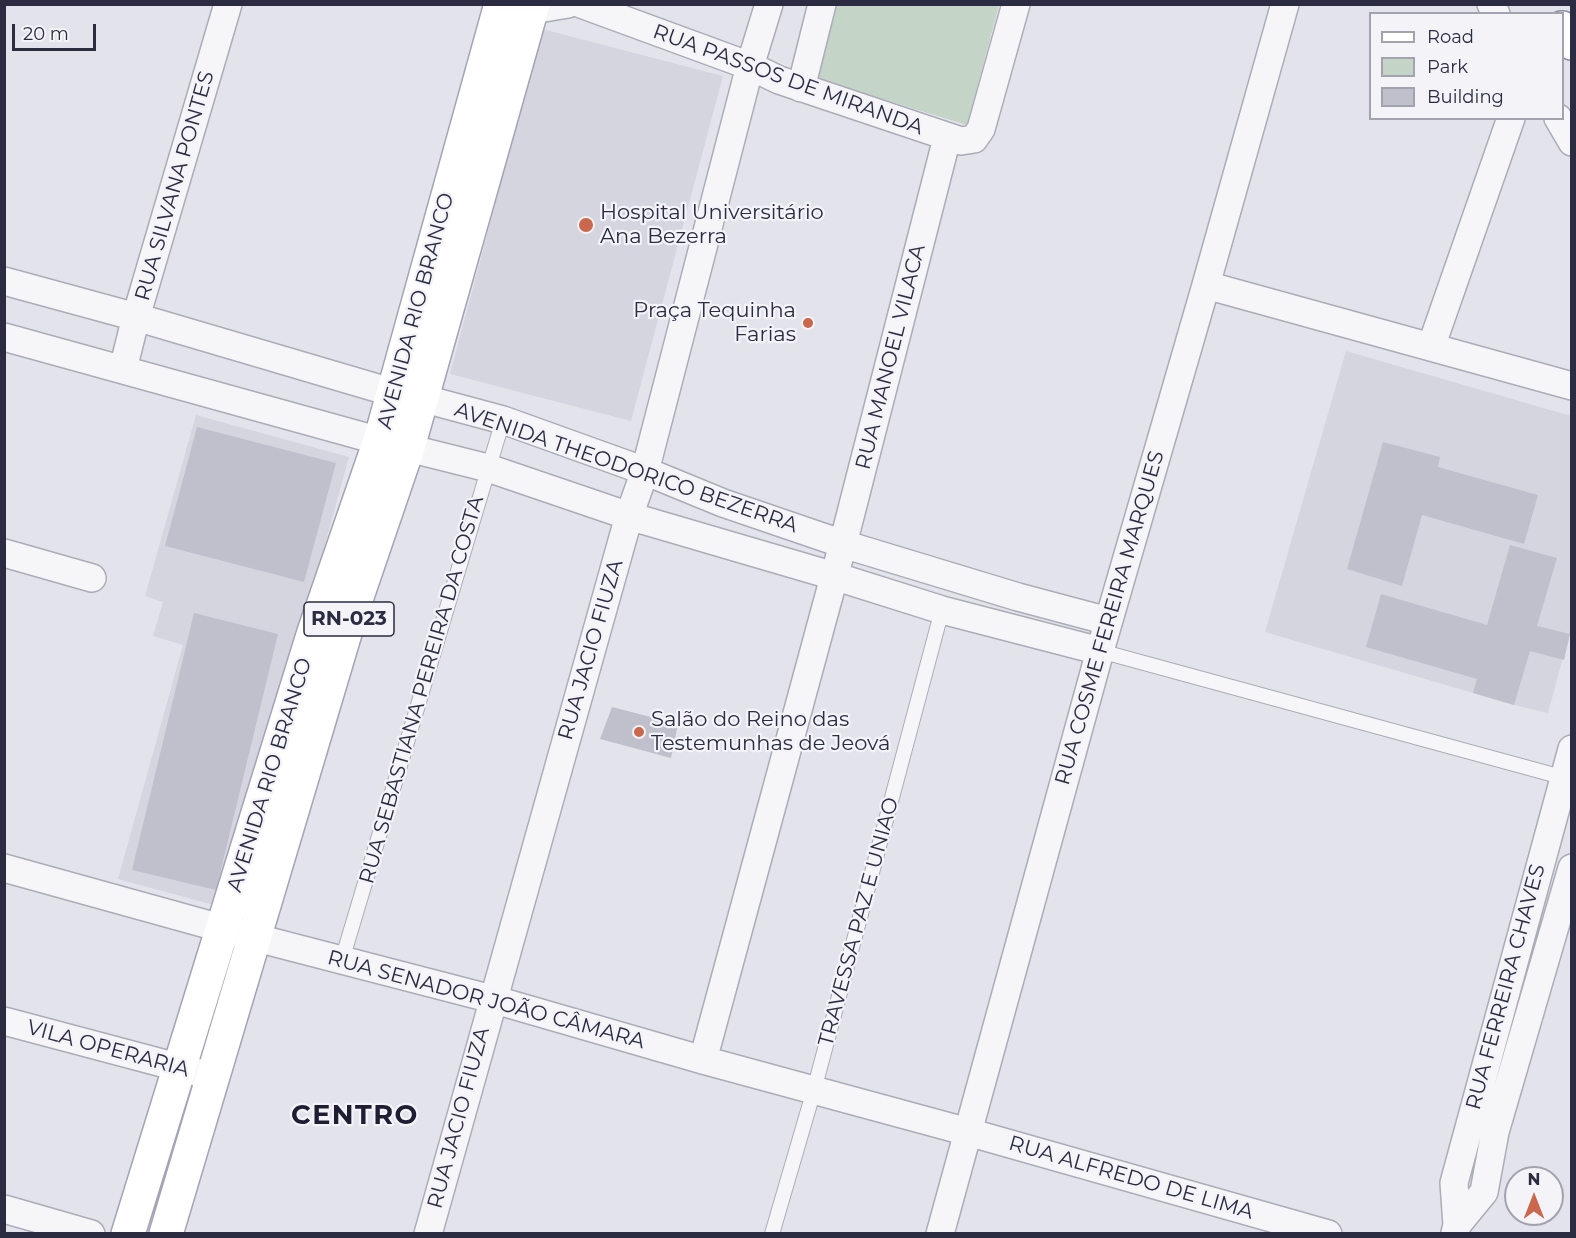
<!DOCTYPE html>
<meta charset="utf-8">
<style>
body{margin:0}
#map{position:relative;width:1576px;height:1238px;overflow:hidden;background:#e3e3eb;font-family:Montserrat,sans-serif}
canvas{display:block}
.frame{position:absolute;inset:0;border:6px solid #2b2b42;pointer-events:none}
.legend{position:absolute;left:1369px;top:12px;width:195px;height:108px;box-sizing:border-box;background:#f3f3f8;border:2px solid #a3a3af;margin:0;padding:8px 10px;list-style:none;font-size:18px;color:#2b2b42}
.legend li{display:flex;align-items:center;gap:12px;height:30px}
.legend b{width:30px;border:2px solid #a3a3af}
.north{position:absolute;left:1504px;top:1166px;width:60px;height:60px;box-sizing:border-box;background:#f3f3f8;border:2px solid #a3a3af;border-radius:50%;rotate:0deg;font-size:16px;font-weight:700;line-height:24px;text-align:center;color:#2b2b42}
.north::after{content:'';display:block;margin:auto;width:21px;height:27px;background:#cb674d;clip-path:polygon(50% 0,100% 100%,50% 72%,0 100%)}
.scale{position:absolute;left:12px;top:24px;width:84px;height:27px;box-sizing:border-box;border:3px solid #2b2b42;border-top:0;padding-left:8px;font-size:18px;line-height:21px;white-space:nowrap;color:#2b2b42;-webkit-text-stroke:4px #f3f3f8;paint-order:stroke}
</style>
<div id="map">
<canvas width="1576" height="1238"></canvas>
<div class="frame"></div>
<ul class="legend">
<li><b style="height:8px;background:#fff"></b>Road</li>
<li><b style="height:16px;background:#c4d4c6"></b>Park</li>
<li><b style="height:16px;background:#c0c0cd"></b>Building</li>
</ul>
<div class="north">N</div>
<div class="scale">20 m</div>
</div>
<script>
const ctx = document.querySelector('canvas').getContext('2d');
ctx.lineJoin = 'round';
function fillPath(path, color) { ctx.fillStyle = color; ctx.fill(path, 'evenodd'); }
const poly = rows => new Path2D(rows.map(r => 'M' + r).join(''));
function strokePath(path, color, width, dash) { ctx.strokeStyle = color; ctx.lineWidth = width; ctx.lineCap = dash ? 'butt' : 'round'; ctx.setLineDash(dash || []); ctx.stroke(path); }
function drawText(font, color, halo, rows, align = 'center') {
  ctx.font = font + ' Montserrat,sans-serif'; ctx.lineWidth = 4.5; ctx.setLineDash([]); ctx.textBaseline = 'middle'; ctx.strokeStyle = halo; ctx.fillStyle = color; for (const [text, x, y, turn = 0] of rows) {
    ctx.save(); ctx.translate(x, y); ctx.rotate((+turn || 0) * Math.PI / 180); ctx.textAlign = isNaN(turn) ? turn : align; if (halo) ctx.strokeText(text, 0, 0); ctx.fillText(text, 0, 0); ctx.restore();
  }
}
const built = poly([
 [542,29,723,76,631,421,450,374],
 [1346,351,1571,416,1571,628,1548,713,1514,705,1265,632],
 [196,415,349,457,225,908,118,879,183,645,153,636,163,602,145,596]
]);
const green = poly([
 [837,5,999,5,967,125,817,79]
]);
const building = poly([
 [197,427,336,463,304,582,165,546],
 [1383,442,1440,457,1438,467,1538,495,1524,544,1422,515,1402,586,1347,569],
 [1510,545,1557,558,1537,626,1570,634,1564,660,1530,651,1514,705,1473,693,1477,679,1366,647,1381,594,1487,625],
 [194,613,278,634,216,890,132,870],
 [612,707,678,724,671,758,600,739]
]);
const lane = poly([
 [1100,651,1569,779],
 [342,960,503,420],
 [772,1234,814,1090,942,610]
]);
const street = poly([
 [581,4,750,66,779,80,961,141,974,139,981,129,1016,4],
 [1491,4,1496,14],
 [513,7,532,10,568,4],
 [801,88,822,4],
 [1558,118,1572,142],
 [4,281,136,317,394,393,421,398,503,420,645,471,723,503,843,544,1018,597,1108,621],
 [1206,285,1572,386],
 [4,337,380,441,488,468,629,516,834,576,942,610,1100,651],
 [1431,347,1511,118],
 [123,369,136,317,228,4],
 [4,553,92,578],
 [4,868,253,937,492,999,703,1060,968,1132,1328,1234],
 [4,1021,211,1076],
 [703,1060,843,544,947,138],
 [4,1209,91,1234],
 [1457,1225,1454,1183,1572,749],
 [1455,1233,1457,1225,1484,1192,1495,1132,1572,868],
 [428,1234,629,516,645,471,750,66,769,4],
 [940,1234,1100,651,1206,285,1285,4]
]);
const primary = poly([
 [128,1234,313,635,380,441,501,4],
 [166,1234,348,623,408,447,533,4]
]);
const highway = poly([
 [1562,28,1572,43]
]);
const markers = [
 [586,225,8,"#cb674d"],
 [808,323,6,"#cb674d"],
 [639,732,6,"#cb674d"]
];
const shields = [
 [349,619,90]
];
const shieldNames = [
 ["RN-023",349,619]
];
const streetNames = [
 ["RUA PASSOS DE MIRANDA",788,80,20],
 ["RUA SILVANA PONTES",175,186,-74],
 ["AVENIDA RIO BRANCO",416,311,-75],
 ["RUA MANOEL VILACA",891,357,-76],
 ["AVENIDA THEODORICO BEZERRA",626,468,19],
 ["RUA COSME FEREIRA MARQUES",1110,618,-74],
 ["RUA JACIO FIUZA",591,650,-74],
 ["RUA SEBASTIANA PEREIRA DA COSTA",422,690,-74],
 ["AVENIDA RIO BRANCO",270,775,-73],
 ["TRAVESSA PAZ E UNIAO",859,922,-75],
 ["RUA FERREIRA CHAVES",1506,987,-75],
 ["RUA SENADOR JOÃO CÂMARA",486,1000,15],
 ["VILA OPERARIA",108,1049,15],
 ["RUA JACIO FIUZA",459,1118,-75],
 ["RUA ALFREDO DE LIMA",1131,1178,16]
];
const poiNames = [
 ["Hospital Universitário",600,213],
 ["Ana Bezerra",600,237],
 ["Praça Tequinha",796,311,"right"],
 ["Farias",796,335,"right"],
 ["Salão do Reino das",651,720],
 ["Testemunhas de Jeová",651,744]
];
const districtNames = [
 ["CENTRO",355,1116]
];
fillPath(built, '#d5d5e0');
fillPath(green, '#c4d4c6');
fillPath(building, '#c0c0cd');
strokePath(lane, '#acacb8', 16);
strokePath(street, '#acacb8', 30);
strokePath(primary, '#a3a3b6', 36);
strokePath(highway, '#8b8ca1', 36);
strokePath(lane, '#f6f6f9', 14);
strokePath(street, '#f6f6f9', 27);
strokePath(primary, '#fff', 33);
strokePath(highway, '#fff', 33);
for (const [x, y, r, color] of markers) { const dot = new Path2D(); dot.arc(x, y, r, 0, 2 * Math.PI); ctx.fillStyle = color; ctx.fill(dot); strokePath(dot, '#f3f3f8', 2); }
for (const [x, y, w] of shields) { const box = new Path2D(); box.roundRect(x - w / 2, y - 17, w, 34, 4.5); ctx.fillStyle = '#f3f3f8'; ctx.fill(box); strokePath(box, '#2b2b42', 1.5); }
drawText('bold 20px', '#2b2b42', null, shieldNames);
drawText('21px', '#2b2b42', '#f3f3f8', streetNames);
drawText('21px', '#2b2b42', '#f3f3f8', poiNames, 'left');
ctx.letterSpacing = '1.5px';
drawText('bold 27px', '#1e1d33', '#f3f3f8', districtNames);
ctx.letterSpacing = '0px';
</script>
